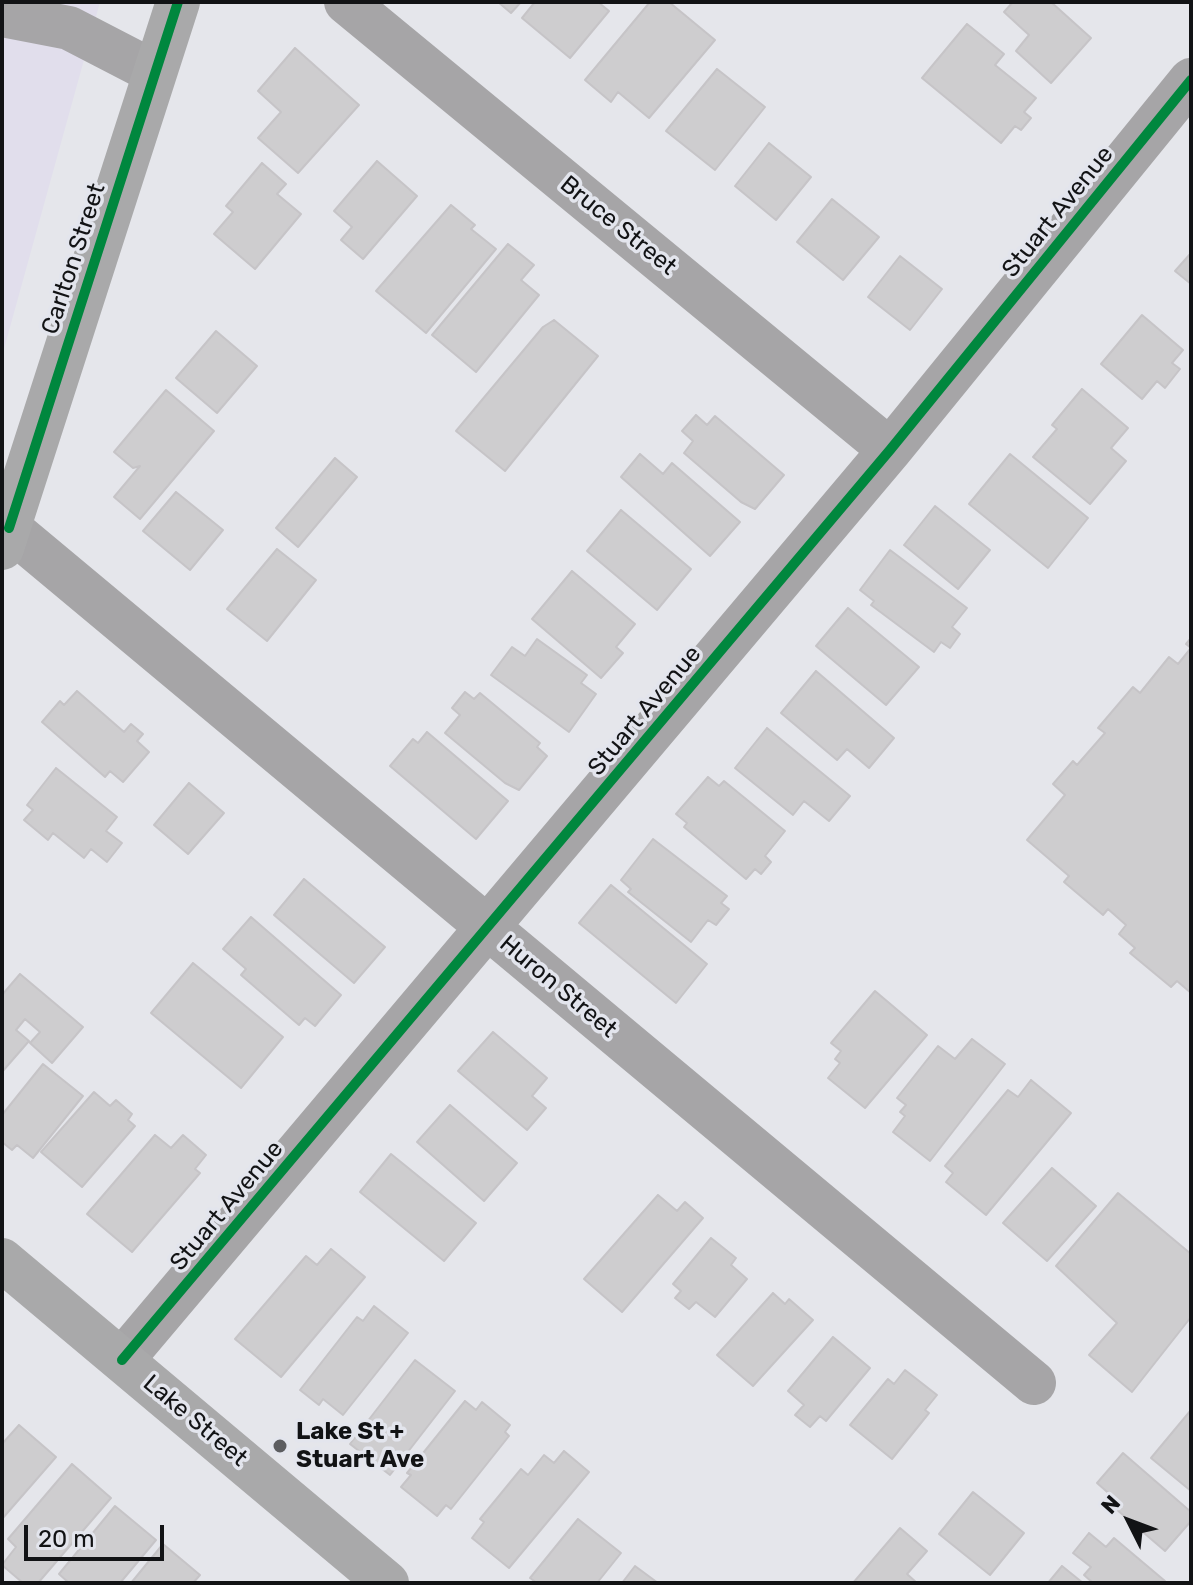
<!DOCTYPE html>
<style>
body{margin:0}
#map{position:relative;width:1193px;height:1585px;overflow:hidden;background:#e5e6eb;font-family:Rubik,sans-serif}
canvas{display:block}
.frame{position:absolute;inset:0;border:4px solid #121315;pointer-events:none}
.north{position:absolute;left:1089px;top:1481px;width:80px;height:80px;-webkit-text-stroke:6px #e3e5ed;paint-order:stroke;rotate:312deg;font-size:22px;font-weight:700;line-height:32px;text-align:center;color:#121315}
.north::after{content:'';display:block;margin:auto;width:28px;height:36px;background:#121315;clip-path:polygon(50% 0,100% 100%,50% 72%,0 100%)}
.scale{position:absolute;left:24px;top:1525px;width:140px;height:36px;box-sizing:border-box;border:4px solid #121315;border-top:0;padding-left:10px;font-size:24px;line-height:28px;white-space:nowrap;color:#121315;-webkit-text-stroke:6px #e3e5ed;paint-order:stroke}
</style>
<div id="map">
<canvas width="1193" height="1585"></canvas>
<div class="frame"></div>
<div class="north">N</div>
<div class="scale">20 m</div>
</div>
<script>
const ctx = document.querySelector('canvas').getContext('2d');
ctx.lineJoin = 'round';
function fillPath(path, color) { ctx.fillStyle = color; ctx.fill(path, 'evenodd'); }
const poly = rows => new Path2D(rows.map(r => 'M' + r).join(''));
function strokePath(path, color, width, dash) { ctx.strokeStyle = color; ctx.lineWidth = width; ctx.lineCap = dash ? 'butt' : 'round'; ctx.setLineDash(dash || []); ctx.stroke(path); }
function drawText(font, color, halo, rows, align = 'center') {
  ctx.font = font + ' Rubik,sans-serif'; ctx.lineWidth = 7; ctx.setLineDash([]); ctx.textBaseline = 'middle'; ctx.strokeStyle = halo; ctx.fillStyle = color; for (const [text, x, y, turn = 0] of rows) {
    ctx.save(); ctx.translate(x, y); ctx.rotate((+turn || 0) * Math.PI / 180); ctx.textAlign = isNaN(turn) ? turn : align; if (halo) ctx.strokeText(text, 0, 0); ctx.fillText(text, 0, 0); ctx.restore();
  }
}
const education = poly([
 [2,2,100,2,2,356]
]);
const building = poly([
 [498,2,521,2,511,13,498,2],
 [535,2,598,2,609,11,570,58,522,18,535,2],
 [650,2,669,2,715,40,649,118,618,92,611,102,585,80,650,2],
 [1013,2,1051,2,1091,38,1051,83,1016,51,1029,35,1004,12,1013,2],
 [967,24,1004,54,995,65,1036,98,1024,112,1031,118,1021,130,1015,126,1001,143,922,78,967,24],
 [295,48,359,105,298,173,258,138,281,112,258,91,295,48],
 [717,69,765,107,715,170,666,131,717,69],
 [769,143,811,177,776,220,735,186,769,143],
 [377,161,417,196,363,259,341,240,352,227,334,211,377,161],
 [262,163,286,184,277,194,301,214,255,269,214,234,233,212,226,206,262,163],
 [832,199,879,237,843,280,797,242,832,199],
 [451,205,475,225,471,229,496,249,426,333,376,291,451,205],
 [508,244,534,265,521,280,539,295,476,372,432,335,508,244],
 [1191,253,1191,284,1175,271,1191,253],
 [900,256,942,289,910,330,868,297,900,256],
 [1142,315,1183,350,1172,363,1180,369,1165,388,1157,381,1142,399,1101,364,1142,315],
 [554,320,598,356,505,471,456,431,543,327,554,320],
 [216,331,257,366,217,413,176,378,216,331],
 [1082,389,1128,428,1111,448,1126,461,1090,504,1033,457,1057,429,1052,425,1082,389],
 [166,390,214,431,140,519,114,497,140,466,133,468,114,452,166,390],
 [696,415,707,425,715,416,784,475,755,509,741,502,684,453,693,441,682,431,696,415],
 [640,454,663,474,672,463,740,522,710,556,621,477,640,454],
 [1010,454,1088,518,1048,568,969,504,1010,454],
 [335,458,357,477,298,547,276,528,335,458],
 [176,492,223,530,190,570,143,531,176,492],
 [935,506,990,550,958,589,904,545,935,506],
 [621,510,691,569,657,610,587,551,621,510],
 [277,549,316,580,267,641,227,609,277,549],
 [890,550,967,608,952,627,960,634,950,648,941,642,934,652,871,605,874,601,860,590,890,550],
 [572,571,635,624,616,647,623,653,601,678,532,619,572,571],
 [848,608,919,667,886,705,816,646,848,608],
 [1191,638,1191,993,1177,981,1171,987,1130,953,1135,948,1119,934,1126,925,1108,909,1103,915,1064,882,1069,876,1027,840,1065,795,1053,784,1073,761,1077,765,1105,733,1098,728,1133,687,1140,693,1169,657,1178,664,1191,648,1186,644,1191,638],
 [537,639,587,675,581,683,596,694,569,732,491,675,512,647,525,656,537,639],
 [816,671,894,738,869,768,847,749,837,760,781,713,816,671],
 [77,691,124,732,131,724,143,734,137,741,149,752,123,782,110,771,105,777,42,722,60,701,64,705,77,691],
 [465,692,474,699,480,693,540,743,537,747,547,756,519,790,505,783,445,733,460,715,452,708,465,692],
 [767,728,850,796,829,821,804,801,793,815,735,768,767,728],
 [427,732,508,801,476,839,390,766,413,739,418,743,427,732],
 [56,768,117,817,106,831,122,843,107,862,91,849,84,858,53,833,48,840,24,820,33,810,27,805,56,768],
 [708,777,719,786,724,781,785,831,765,856,771,862,761,874,755,869,746,879,684,827,687,823,676,814,708,777],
 [189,783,224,813,188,854,154,825,189,783],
 [653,839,727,896,721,903,729,909,716,925,708,920,691,942,628,892,631,889,621,880,653,839],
 [304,879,385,947,354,983,274,915,304,879],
 [611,885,707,964,676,1003,579,923,611,885],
 [251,917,341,995,315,1026,305,1018,299,1025,241,975,246,969,223,949,251,917],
 [193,963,283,1037,241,1088,151,1013,193,963],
 [20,974,83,1027,52,1063,30,1043,40,1032,25,1019,16,1030,29,1041,2,1072,2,995,20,974],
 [875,991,927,1035,865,1108,828,1078,840,1063,835,1059,841,1051,831,1043,875,991],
 [493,1032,547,1078,532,1096,546,1108,527,1130,458,1071,493,1032],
 [972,1039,1005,1064,930,1161,893,1132,905,1116,900,1112,906,1105,897,1098,938,1046,955,1059,972,1039],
 [43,1064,83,1096,33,1158,17,1145,12,1150,2,1142,2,1115,43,1064],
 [1031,1080,1071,1113,986,1215,946,1182,953,1173,945,1166,1008,1090,1018,1097,1031,1080],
 [94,1092,110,1106,116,1100,132,1114,128,1120,135,1126,82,1187,41,1152,94,1092],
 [450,1105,517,1163,484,1201,417,1142,450,1105],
 [155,1135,171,1148,183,1135,206,1155,195,1169,200,1173,132,1252,87,1214,155,1135],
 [391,1154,476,1223,444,1261,360,1192,391,1154],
 [1052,1168,1096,1206,1047,1261,1003,1223,1052,1168],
 [1118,1193,1191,1254,1191,1317,1132,1392,1089,1355,1117,1323,1056,1266,1118,1193],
 [658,1195,677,1211,685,1202,703,1218,622,1312,584,1279,658,1195],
 [711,1238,736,1258,731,1265,747,1279,715,1317,696,1302,689,1309,675,1298,681,1291,673,1284,711,1238],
 [331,1249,365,1277,281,1377,235,1339,306,1256,317,1265,331,1249],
 [773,1293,785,1304,789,1299,813,1320,753,1386,717,1355,773,1293],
 [374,1306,408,1333,343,1415,323,1399,319,1405,300,1390,357,1317,363,1321,374,1306],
 [833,1337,870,1368,826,1421,820,1416,810,1427,795,1415,804,1405,788,1391,833,1337],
 [415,1360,455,1391,390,1475,350,1444,415,1360],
 [905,1370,937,1395,925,1410,929,1413,892,1459,850,1425,888,1379,894,1384,905,1370],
 [465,1401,476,1410,482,1402,510,1425,505,1432,509,1436,451,1509,446,1505,437,1516,401,1487,411,1475,407,1473,465,1401],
 [1191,1410,1191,1491,1151,1458,1191,1410],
 [19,1425,56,1457,2,1519,2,1444,19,1425],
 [564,1451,589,1472,509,1568,472,1538,484,1522,480,1519,521,1469,528,1475,544,1455,554,1463,564,1451],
 [1123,1453,1191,1512,1191,1521,1165,1551,1109,1503,1114,1498,1097,1483,1123,1453],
 [72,1464,111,1498,38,1583,23,1583,2,1565,16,1547,8,1539,72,1464],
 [973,1492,1024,1533,990,1575,939,1534,973,1492],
 [115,1506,156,1540,120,1583,69,1583,59,1574,115,1506],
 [578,1519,621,1553,597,1583,537,1583,530,1578,578,1519],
 [900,1528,927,1551,907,1574,917,1583,853,1583,900,1528],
 [1089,1533,1106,1547,1114,1538,1165,1581,1093,1583,1084,1575,1091,1567,1073,1553,1089,1533],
 [163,1544,200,1575,193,1583,131,1583,163,1544],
 [635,1566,658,1583,622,1583,635,1566],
 [1062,1566,1083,1583,1048,1583,1062,1566]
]);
const minor = poly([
 [346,2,890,450],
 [2,15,69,28,154,72],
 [9,528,1034,1383],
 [122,1360,890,450,1191,80]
]);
const major = poly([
 [2,548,178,2],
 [2,1260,387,1583]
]);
const cycleway = poly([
 [9,528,178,2],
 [122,1360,890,450,1191,80]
]);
const markers = [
 [280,1446,8,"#5c5d60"]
];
const streetNames = [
 ["Stuart Avenue",1058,212,-51],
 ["Bruce Street",618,226,39],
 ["Carlton Street",74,259,-72],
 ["Stuart Avenue",645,711,-50],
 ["Huron Street",558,987,40],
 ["Stuart Avenue",227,1206,-50],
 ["Lake Street",195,1421,40]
];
const poiNames = [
 ["Lake St +",296,1432],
 ["Stuart Ave",296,1460]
];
fillPath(education, '#e1deec');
fillPath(building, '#cecdcf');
strokePath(building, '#c6c4c7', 2);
strokePath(minor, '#a6a5a7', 44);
strokePath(major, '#a9a9aa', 44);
strokePath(cycleway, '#00873e', 10);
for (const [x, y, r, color] of markers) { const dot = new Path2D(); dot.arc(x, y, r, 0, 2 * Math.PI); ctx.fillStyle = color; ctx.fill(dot); strokePath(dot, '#e3e5ed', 3); }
drawText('24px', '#121315', '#e3e5ed', streetNames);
drawText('bold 24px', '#121315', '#e3e5ed', poiNames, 'left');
</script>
